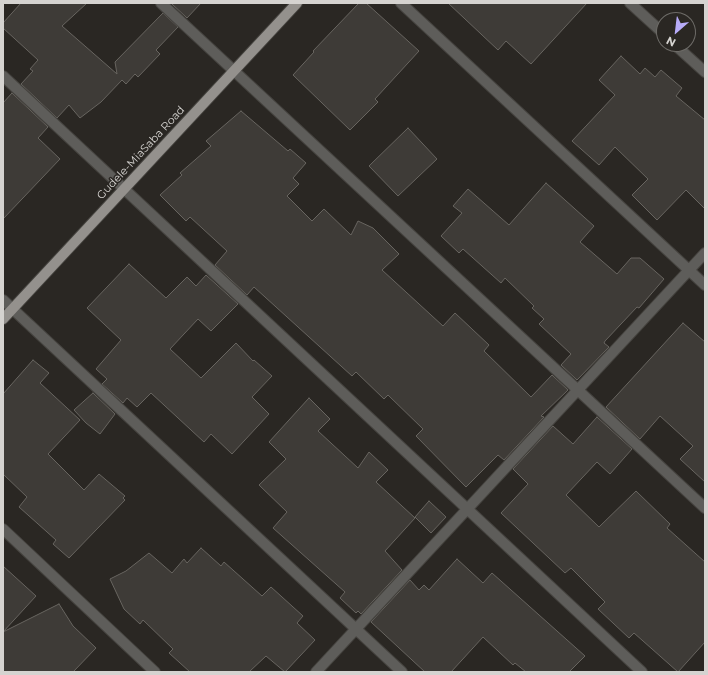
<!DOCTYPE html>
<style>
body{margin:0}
#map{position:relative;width:708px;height:675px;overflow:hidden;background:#2a2723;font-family:Montserrat,sans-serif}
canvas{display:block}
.frame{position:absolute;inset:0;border:4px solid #d5d3d0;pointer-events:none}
.north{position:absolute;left:656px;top:12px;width:40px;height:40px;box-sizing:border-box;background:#2a2723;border:1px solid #6e6c68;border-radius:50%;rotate:208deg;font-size:11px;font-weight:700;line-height:16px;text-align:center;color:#d5d3d0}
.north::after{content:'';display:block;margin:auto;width:14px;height:18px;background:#b7abf8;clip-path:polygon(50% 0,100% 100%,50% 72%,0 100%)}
</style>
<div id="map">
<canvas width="708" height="675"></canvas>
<div class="frame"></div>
<div class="north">N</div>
</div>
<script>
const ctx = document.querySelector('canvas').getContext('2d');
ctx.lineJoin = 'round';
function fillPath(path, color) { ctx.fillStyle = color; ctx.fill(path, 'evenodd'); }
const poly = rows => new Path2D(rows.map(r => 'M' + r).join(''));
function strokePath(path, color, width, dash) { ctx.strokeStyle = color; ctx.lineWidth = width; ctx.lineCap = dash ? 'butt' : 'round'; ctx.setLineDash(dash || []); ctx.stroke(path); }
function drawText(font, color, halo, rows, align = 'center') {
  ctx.font = font + ' Montserrat,sans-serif'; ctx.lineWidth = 3; ctx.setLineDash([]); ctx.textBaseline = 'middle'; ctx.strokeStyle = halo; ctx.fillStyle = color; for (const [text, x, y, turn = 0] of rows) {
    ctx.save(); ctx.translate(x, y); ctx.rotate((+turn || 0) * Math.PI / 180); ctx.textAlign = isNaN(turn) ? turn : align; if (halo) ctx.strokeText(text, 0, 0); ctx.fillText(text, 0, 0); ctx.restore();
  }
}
const building = poly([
 [21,3,87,3,62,26,117,74,115,62,163,13,178,27,156,50,160,54,138,77,135,74,126,84,122,80,101,102,80,118,69,105,57,118,21,84,33,71,30,69,38,60,3,28,3,23,21,3],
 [173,3,201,3,187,18,172,4,173,3],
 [359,3,366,3,419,51,375,99,378,102,350,130,293,75,314,52,313,51,359,3],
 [448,3,587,3,531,64,506,41,498,50,448,3],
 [621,56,640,74,645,68,655,77,661,70,682,88,676,96,705,120,705,209,686,190,657,220,632,195,648,179,615,147,599,165,572,141,615,95,599,80,621,56],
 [12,93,48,127,38,138,60,159,3,219,3,103,12,93],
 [241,111,288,151,290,149,306,163,293,178,299,184,287,196,312,221,324,209,351,235,358,221,373,228,399,254,382,270,443,326,455,313,489,345,484,351,531,397,552,375,568,390,541,416,544,417,504,460,498,455,466,487,416,436,423,429,388,395,384,399,356,372,352,376,254,287,247,295,215,265,227,251,190,217,186,221,160,195,182,175,180,173,211,146,206,141,241,111],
 [408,128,437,159,398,196,369,166,408,128],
 [546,183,594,226,580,242,617,274,631,258,640,258,664,279,639,308,637,307,605,341,604,343,609,347,577,380,561,365,571,354,539,324,544,319,532,308,534,306,505,278,501,283,463,249,459,253,441,236,462,213,453,206,468,189,509,225,546,183],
 [129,264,166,298,187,277,196,286,206,275,238,304,211,331,198,319,170,349,201,378,236,343,253,361,254,360,272,376,252,397,269,414,232,454,211,434,204,442,151,393,137,407,127,398,123,403,102,384,107,379,96,369,121,340,87,308,129,264],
 [683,323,705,342,705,482,680,459,693,446,660,416,640,439,606,407,683,323],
 [33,360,49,373,40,383,80,420,48,454,84,490,99,474,125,496,123,498,125,500,69,558,53,544,56,540,19,507,27,497,3,474,3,394,33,360],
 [93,393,115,414,100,434,86,423,74,410,93,393],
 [309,398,330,419,318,431,358,468,369,452,388,470,376,482,415,518,385,551,402,570,361,614,358,611,356,613,340,598,345,592,273,528,287,512,259,485,286,459,269,442,309,398],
 [597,417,632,449,610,474,597,462,566,495,599,527,636,491,670,524,667,528,705,562,705,642,678,672,634,633,629,638,598,609,605,602,571,568,565,573,501,513,528,484,513,469,553,426,573,444,597,417],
 [429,501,446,517,431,533,415,517,429,501],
 [201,548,221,566,224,562,262,596,271,587,303,616,297,623,315,640,285,672,266,656,249,672,190,672,169,653,173,649,143,620,140,624,124,609,110,579,126,571,149,553,172,573,184,559,187,563,201,548],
 [457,559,483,583,492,573,585,656,569,672,526,672,515,663,513,665,483,637,451,672,425,672,371,622,410,580,419,590,424,585,429,590,457,559],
 [3,566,36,596,3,632,3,566],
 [59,604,73,626,96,648,73,672,3,672,3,632,59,604]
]);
const minor = poly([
 [161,3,705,508],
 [401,3,705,285],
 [630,3,664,34],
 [674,44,705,72],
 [3,76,642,672],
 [3,300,402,672],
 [3,529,155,672],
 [316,672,705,253]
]);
const major = poly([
 [3,319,297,3]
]);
const streetNames = [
 ["Gudele-MiaSaba Road",141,153,-47]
];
fillPath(building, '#3e3b37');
strokePath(building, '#686560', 1);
strokePath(minor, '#45433f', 12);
strokePath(major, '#45433f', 12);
strokePath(minor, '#5e5d5a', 10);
strokePath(major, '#94918d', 10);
drawText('11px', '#d5d3d0', '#2a2723', streetNames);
</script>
